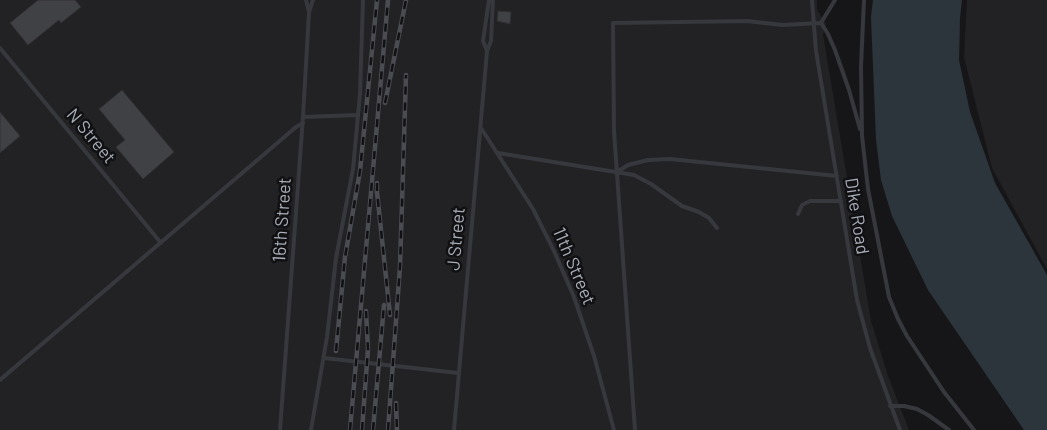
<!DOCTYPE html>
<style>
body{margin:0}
canvas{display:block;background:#161618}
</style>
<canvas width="1047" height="430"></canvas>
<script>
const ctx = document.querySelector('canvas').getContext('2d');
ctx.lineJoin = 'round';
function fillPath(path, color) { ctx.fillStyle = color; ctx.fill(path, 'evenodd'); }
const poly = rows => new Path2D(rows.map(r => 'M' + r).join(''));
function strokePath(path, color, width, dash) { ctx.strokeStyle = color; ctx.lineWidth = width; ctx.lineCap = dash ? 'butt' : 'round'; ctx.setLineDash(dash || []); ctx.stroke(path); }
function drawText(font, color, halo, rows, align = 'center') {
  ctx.font = font + ' Barlow,sans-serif'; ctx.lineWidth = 5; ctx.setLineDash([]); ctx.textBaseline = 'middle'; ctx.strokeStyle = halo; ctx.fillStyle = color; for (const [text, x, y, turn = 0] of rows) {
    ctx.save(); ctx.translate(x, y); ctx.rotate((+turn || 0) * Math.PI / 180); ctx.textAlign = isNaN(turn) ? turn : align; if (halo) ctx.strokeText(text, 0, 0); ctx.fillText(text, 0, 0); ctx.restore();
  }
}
const built = poly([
 [0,0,817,0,817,10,826,24,823,35,871,321,888,376,909,430,0,430],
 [967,0,1047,0,1047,269,992,168,964,57]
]);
const water = poly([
 [873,0,962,0,960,18,959,60,970,112,995,183,1047,275,1047,430,1024,430,928,290,892,216,881,180,876,140,871,17]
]);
const building = poly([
 [38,0,75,0,81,7,61,23,59,20,28,45,10,23,38,0],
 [498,11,511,12,510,24,497,21,498,11],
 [122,90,174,152,143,179,116,147,125,140,99,109,122,90],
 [0,112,20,136,0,153,0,112]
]);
const service = poly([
 [812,0,816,51,857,300,870,348,900,430],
 [835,0,821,23,828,34,835,50,849,90,860,129],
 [864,0,861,66,862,136,868,189,889,297,898,319,907,336,944,392,974,430],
 [309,12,313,0],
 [0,48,161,243],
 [487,51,483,41,489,0],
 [303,117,358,115],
 [481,128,533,209,554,251,574,297,594,356,614,430],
 [498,153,634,175,651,184,682,206,699,212,709,218,717,228],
 [617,172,628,165,648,160,670,159,837,176],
 [798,214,802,205,810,201,841,201],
 [324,358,458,373],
 [0,380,296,127,303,123],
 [890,406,904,406,917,409,928,415,949,430],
 [280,430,303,117,309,12,306,0],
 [311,430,327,337,336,258,353,169,360,94,363,0],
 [454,430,487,51,491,41,493,0],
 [635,430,614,131,613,23,747,21,782,25,821,23]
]);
const rail = poly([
 [385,103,406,0],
 [377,183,377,192,390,315],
 [336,351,345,257,360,171,377,0],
 [396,403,397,430],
 [350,430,388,0],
 [362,430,368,349,366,311],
 [373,430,384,305],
 [388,430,400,267,406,75]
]);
const streetNames = [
 ["N Street",91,136,50],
 ["Dike Road",857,216,81],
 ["16th Street",282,220,-86],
 ["J Street",456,239,-85],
 ["11th Street",574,266,67]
];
fillPath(built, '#222225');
fillPath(water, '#2c353c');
fillPath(building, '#404145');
strokePath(building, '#303034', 1);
strokePath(service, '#37383d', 4);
strokePath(rail, '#4a4c52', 4.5);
strokePath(rail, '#111113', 2.5, [8]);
drawText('18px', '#a8adb8', '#111113', streetNames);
</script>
